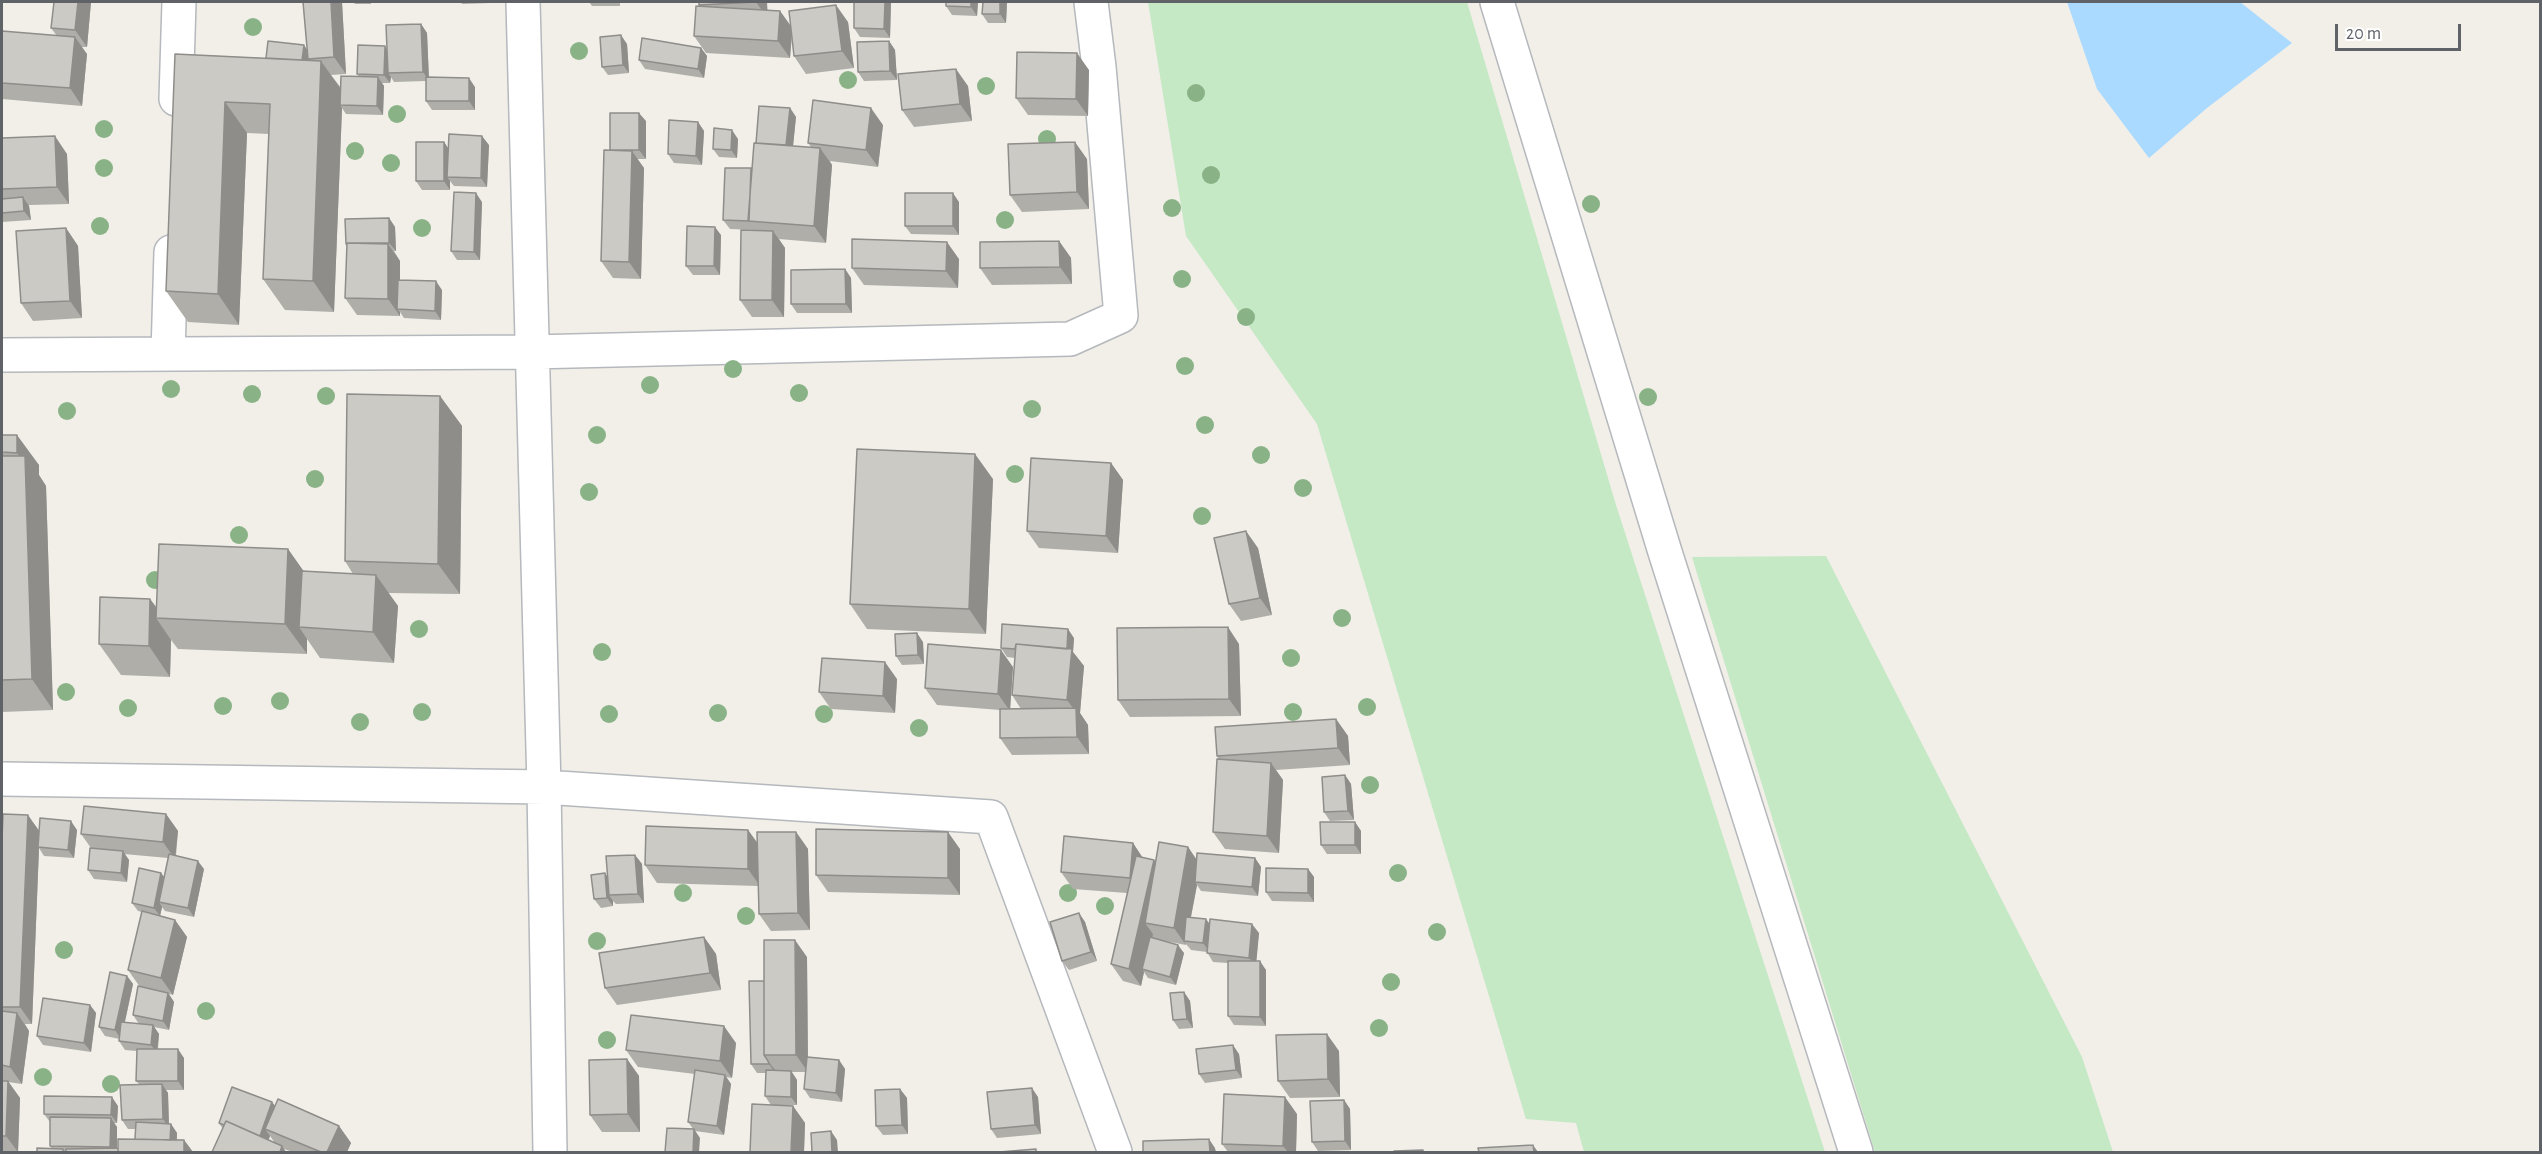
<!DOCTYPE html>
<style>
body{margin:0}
#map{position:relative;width:2542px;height:1154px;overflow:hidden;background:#f1efe8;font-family:"Alegreya Sans",sans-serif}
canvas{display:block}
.frame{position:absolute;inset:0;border:3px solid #5f6368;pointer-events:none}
.scale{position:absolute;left:2335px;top:24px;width:126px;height:27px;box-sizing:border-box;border:3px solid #5f6368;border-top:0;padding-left:8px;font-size:18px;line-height:21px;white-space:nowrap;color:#5f6368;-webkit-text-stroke:4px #fff;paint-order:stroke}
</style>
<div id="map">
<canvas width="2542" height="1154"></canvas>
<div class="frame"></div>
<div class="scale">20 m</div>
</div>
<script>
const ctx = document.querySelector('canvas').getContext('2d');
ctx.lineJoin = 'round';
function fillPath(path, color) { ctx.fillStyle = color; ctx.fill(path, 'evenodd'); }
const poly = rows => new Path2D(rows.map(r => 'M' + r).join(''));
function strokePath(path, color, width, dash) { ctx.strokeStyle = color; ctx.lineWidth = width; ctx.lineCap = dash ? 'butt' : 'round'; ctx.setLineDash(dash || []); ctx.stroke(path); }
const green = poly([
 [1148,2,1467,2,1616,505,1825,1152,1584,1152,1576,1123,1526,1119,1317,424,1186,236],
 [1826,556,2082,1057,2113,1152,1875,1152,1692,557]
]);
const water = poly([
 [2067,2,2240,2,2292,43,2207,108,2149,158,2097,89]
]);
const minor = poly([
 [523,2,544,787,550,1152],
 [1497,2,1665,552,1856,1152],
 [176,99,179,2],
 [168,354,171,252],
 [2,355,531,352,1070,339,1121,316,1099,67,1091,2],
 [2,779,544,787,991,817,1115,1152]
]);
const trees = [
 [253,27],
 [579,51],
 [848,80],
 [986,86],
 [1196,93],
 [397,114],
 [104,129],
 [1047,139],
 [355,151],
 [391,163],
 [104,168],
 [1211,175],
 [1591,204],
 [1172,208],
 [1005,220],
 [100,226],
 [422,228],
 [1182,279],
 [1246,317],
 [1185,366],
 [733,369],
 [650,385],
 [171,389],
 [799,393],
 [252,394],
 [326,396],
 [1648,397],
 [1032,409],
 [67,411],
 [1205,425],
 [597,435],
 [1261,455],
 [1015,474],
 [315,479],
 [1303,488],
 [589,492],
 [1202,516],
 [239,535],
 [155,580],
 [1342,618],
 [419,629],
 [602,652],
 [1291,658],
 [66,692],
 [280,701],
 [223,706],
 [1367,707],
 [128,708],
 [422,712],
 [1293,712],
 [718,713],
 [609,714],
 [824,714],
 [360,722],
 [919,728],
 [1370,785],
 [1398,873],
 [683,893],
 [1068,893],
 [1105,906],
 [746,916],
 [1437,932],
 [597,941],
 [64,950],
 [1391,982],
 [206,1011],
 [1379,1028],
 [607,1040],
 [43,1077],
 [111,1084]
];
const wall = poly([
 [91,2,87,47,81,47,87,54,82,106,2,99,2,31,57,36,51,28],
 [303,2,342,2,346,74,331,75,341,88,359,77,357,74,387,49,421,24,427,33,429,78,475,87,475,110,432,110,426,101,426,81,394,82,391,77,390,83,382,83,384,86,383,115,346,114,342,108,334,312,285,310,263,279,269,134,247,133,239,325,188,322,166,291,175,54,266,58,307,49],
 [353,2,371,2,371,4,355,4],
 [461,2,490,2,490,3,462,4],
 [589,2,620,2,620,6,592,6],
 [699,2,767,2,767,11,780,11,791,26,848,22,854,68,806,74,794,56,792,36,790,58,706,53,694,36,700,6],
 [854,2,891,2,890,38,860,37,854,28],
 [946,2,978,2,977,16,952,15,946,6],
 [983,2,1007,2,1006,23,988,23,982,14],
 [889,41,895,50,897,80,864,81,858,72],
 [627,44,629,73,608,75,602,67],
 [701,48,707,56,704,78,645,69,639,60],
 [1089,70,1088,116,1028,115,1016,98],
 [968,86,972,121,914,127,902,110],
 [790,108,796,117,793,146,811,147,808,143,883,125,878,167,830,161,832,165,826,243,779,239,785,248,784,317,752,317,740,300,755,230,730,229,723,220,751,168,752,170,756,143],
 [646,121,646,159,637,159,644,168,641,279,613,278,601,261,610,150],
 [698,122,704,131,702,165,674,163,668,154],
 [2,138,67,154,69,204,29,205,31,220,2,222],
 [738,139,737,158,719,157,713,149],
 [444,142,448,148,489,145,487,187,454,186,450,181,450,190,422,190,416,181],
 [1087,159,1089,209,1022,212,1010,195],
 [482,202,480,260,457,260,451,251],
 [959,202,959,235,911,234,905,226],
 [389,218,395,227,396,251,394,251,400,261,400,280,442,290,441,320,404,318,400,312,400,316,357,315,345,298,347,246,346,244],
 [66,228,78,246,82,318,33,321,21,303],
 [721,235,720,275,693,275,686,266],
 [1059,241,1071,258,1072,284,992,285,980,268],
 [959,259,958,288,864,285,852,268],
 [845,269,851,278,852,313,797,313,791,304],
 [440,396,462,426,460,594,388,593,398,606,394,663,320,658,307,639,307,654,178,649,171,640,170,677,121,675,99,644,150,599,157,608,288,549,303,571,353,574,345,561],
 [2,435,39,465,39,475,46,486,53,710,2,712],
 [1111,463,1123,480,1118,553,1039,548,1027,531],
 [993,479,986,634,867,629,850,604],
 [1258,548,1272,615,1241,621,1229,604],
 [1074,638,1073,652,1084,666,1080,713,1088,725,1089,754,1012,755,1000,738,1000,710,937,705,925,688,1013,667,1010,709,1021,709,1012,695,1015,658,1007,657,1001,648],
 [923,642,924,664,902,665,896,656],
 [1239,644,1241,716,1130,717,1118,700],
 [897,679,895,713,831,709,819,692],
 [1336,719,1348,736,1350,765,1276,770,1283,780,1279,853,1225,849,1213,832,1219,760,1217,756],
 [1345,775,1351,784,1354,820,1330,821,1324,812],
 [166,814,178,831,176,856,204,869,194,917,165,911,162,907,160,916,175,920,187,937,173,995,169,994,174,1002,169,1030,154,1027,159,1034,158,1049,184,1058,184,1090,166,1090,168,1093,169,1124,171,1124,177,1133,177,1140,184,1140,193,1152,37,1152,52,1149,50,1146,50,1122,44,1114,118,1106,117,1123,114,1123,117,1127,117,1148,135,1139,136,1129,128,1129,122,1120,139,1084,136,1081,137,1051,125,1050,119,1041,120,1039,105,1036,99,1027,127,976,133,984,125,1022,139,1024,133,1015,140,987,128,970,142,912,138,911,132,903,161,873,164,877,168,858,124,854,129,860,127,882,94,879,88,870,91,848,81,834],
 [2,818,39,831,77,830,74,858,44,856,39,848,32,1024,25,1024,29,1031,22,1084,8,1082,20,1098,18,1152,2,1152],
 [1355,822,1361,831,1361,854,1327,854,1321,845],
 [748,830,757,842,796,832,808,849,810,930,771,931,759,914,758,886,657,883,645,865],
 [1133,843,1143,858,1156,863,1188,847,1197,860,1255,858,1261,867,1258,896,1201,891,1197,885,1191,917,1210,924,1259,933,1256,961,1266,970,1266,1026,1234,1025,1228,1016,1228,963,1213,962,1207,952,1191,950,1186,944,1186,945,1165,941,1184,953,1176,985,1148,978,1144,972,1141,986,1123,981,1111,964,1127,893,1073,889,1061,872],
 [960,849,960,895,828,892,816,875],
 [635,855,642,864,644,903,616,904,613,901,613,906,601,908,594,899,605,873,608,878],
 [1308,869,1314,877,1314,902,1272,901,1266,892],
 [1079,913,1085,922,1097,961,1069,970,1062,961],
 [704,937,716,954,721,990,617,1005,605,988],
 [807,957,808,1057,839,1060,845,1069,842,1102,810,1098,804,1089,806,1072,792,1072,797,1080,797,1105,786,1105,793,1106,805,1123,804,1152,750,1152,771,1105,765,1096,766,1073,757,1073,751,1064,764,981],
 [1184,992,1190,1001,1193,1028,1179,1029,1173,1020],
 [90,1005,96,1013,91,1052,43,1045,37,1036],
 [736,1043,732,1078,726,1077,731,1084,724,1135,695,1131,700,1138,688,1122,695,1074,638,1067,626,1050],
 [1339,1051,1340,1097,1290,1098,1278,1081],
 [1239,1054,1242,1078,1205,1083,1199,1074],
 [627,1059,639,1076,640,1132,602,1132,590,1115],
 [900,1089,907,1098,908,1134,883,1135,876,1126],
 [1038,1097,1041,1134,997,1138,991,1129],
 [1344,1100,1350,1109,1351,1150,1318,1151,1312,1142],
 [272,1102,275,1106,339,1126,351,1143,347,1152,293,1152,284,1149,286,1152,212,1152,223,1129,219,1123],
 [270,1136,275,1143,268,1140],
 [1297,1114,1296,1152,1228,1152,1222,1144]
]);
const shadedWall = poly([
 [78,2,91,2,87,47,75,30],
 [331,2,342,2,346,74,334,57],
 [756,2,767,2,768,19],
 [885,2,891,2,890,38,884,29],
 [971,2,978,2,977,16,971,7],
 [1000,2,1007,2,1006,23,1000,14],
 [836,5,848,22,854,68,842,51],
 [780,11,792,28,790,58,778,41],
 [421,24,427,33,429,81,423,72],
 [621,35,627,44,629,73,623,65],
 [75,37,87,54,82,106,70,88],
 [889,41,895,50,897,80,890,71],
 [304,45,310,54,308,59,309,61,302,65],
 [385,46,391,55,388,73,391,77,390,83,384,75],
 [701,48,707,56,704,78,698,69],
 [1077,53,1089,70,1088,116,1076,99],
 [321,61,343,92,340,105,342,108,334,312,313,281],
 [956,69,968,86,972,121,960,104],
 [378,77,384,86,383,115,377,106],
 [469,78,475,87,475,110,469,101],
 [225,102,247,133,239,325,218,294],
 [790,108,796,117,792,156,786,147],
 [871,108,883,125,878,167,866,150],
 [639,113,646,121,646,159,639,150],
 [698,122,704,131,702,165,696,156],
 [732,130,738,139,737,158,731,150],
 [55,136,67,154,69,204,57,187],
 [482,136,489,145,487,187,481,178],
 [444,142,450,151,447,177,450,181,450,190,444,181],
 [1075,142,1087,159,1089,209,1077,192],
 [820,148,832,165,826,243,814,226],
 [632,151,644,168,641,279,629,262],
 [476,193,482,202,480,260,474,252],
 [953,193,959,202,959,235,953,226],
 [23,197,29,206,31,220,24,211],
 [389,218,395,227,396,251,389,243],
 [715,227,721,235,720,275,714,266],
 [66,228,78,246,82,318,70,301],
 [773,231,785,248,784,317,772,300],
 [1059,241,1071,258,1072,284,1060,267],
 [947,242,959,259,958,288,946,271],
 [388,244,400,261,400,309,397,309,400,312,400,316,388,299],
 [845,269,851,278,852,313,846,304],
 [436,281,442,290,441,320,435,311],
 [440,396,462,426,460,594,438,564],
 [17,435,39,465,39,475,46,486,53,710,32,679,25,464,17,453],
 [975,454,993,479,986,634,969,609],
 [1111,463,1123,480,1118,553,1106,536],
 [1246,531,1258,548,1272,615,1260,598],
 [288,549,310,580,299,627,307,639,307,654,285,624],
 [376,575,398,606,394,663,373,632],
 [150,599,164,618,156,618,171,640,170,677,149,646],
 [1228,627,1239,644,1241,716,1229,699],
 [1068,629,1074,638,1073,652,1084,666,1080,713,1088,725,1089,754,1077,737,1076,712,1067,700,1067,653],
 [917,633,923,642,924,664,918,655],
 [1001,650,1013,667,1010,711,998,694],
 [885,662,897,679,895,713,883,696],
 [1336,719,1348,736,1350,765,1338,748],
 [1271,763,1283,780,1279,853,1267,836],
 [1345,775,1351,784,1354,820,1348,811],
 [166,814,178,831,175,859,163,842],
 [28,815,40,832,38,847,39,848,32,1024,20,1007],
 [71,821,77,830,74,858,68,850],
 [1355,822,1361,831,1361,854,1355,845],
 [748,830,760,847,760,886,748,869],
 [796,832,808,849,810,930,798,913],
 [948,832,960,849,960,895,948,878],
 [1133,843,1144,860,1142,895,1130,878],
 [1188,847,1200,865,1195,882,1197,885,1186,942,1184,941,1186,945,1174,928],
 [123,851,129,860,127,882,121,873],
 [635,855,642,864,644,903,638,894],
 [1255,858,1261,867,1258,896,1252,887],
 [1154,860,1166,877,1145,923,1153,934,1145,970,1142,969,1144,972,1141,986,1129,969],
 [198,861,204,869,194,917,188,908],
 [1308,869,1314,877,1314,902,1308,893],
 [161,873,167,881,159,902,162,907,160,916,154,908],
 [605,873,611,882,609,895,613,901,613,906,607,898],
 [1079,913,1085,922,1097,961,1091,952],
 [1206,919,1212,927,1210,952,1203,943],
 [175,920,187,937,173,995,161,978],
 [1252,924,1259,933,1256,966,1249,958],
 [704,937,716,954,721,990,710,973],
 [795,940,807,957,808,1072,796,1055],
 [1178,945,1184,953,1176,985,1170,977],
 [1260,961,1266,970,1266,1026,1260,1017],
 [127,976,133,984,121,1039,115,1030],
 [1184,992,1190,1001,1193,1028,1187,1019],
 [168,993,174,1002,169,1030,163,1021],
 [90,1005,96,1013,91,1052,84,1043],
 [17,1013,29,1031,22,1084,10,1067],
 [153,1025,159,1034,157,1053,151,1045],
 [724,1026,736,1043,732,1078,720,1061],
 [1327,1034,1339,1051,1340,1097,1328,1079],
 [1233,1045,1239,1054,1242,1078,1236,1070],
 [178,1049,184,1058,184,1090,178,1081],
 [627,1059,639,1076,640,1132,628,1114],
 [839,1060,845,1069,842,1102,836,1093],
 [768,1061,775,1070,775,1073,769,1064],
 [791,1071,797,1080,797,1105,791,1097],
 [725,1075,731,1084,724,1135,717,1126],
 [8,1081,20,1098,18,1152,6,1136],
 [162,1084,168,1093,169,1128,163,1119],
 [1032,1088,1038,1097,1041,1134,1035,1125],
 [900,1089,907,1098,908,1134,902,1125],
 [112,1097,118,1106,117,1123,111,1115],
 [1285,1097,1297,1114,1296,1152,1288,1152,1283,1146],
 [1344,1100,1350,1109,1351,1150,1345,1141],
 [272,1102,279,1111,265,1129,270,1136,266,1147,259,1138],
 [793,1106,805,1123,804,1152,791,1152],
 [111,1118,117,1127,117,1152,114,1152,110,1147],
 [171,1124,177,1133,176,1152,170,1147],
 [339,1126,351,1143,347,1152,327,1152],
 [694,1129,700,1138,699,1152,693,1152],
 [831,1131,837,1140,838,1152,832,1152],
 [1209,1139,1215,1148,1216,1152,1210,1152],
 [184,1140,193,1152,184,1152],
 [1533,1145,1538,1152,1534,1152],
 [282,1146,286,1152,280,1152]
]);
const building = poly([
 [54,2,78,2,75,30,51,28,54,2],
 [303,2,331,2,334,57,308,59,303,2],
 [699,2,755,2,699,5,699,2],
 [854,2,885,2,884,29,854,28,854,2],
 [946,2,971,2,971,7,946,6,946,2],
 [983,2,1000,2,1000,14,982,14,983,2],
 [836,5,842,51,794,56,789,11,836,5],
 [696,6,780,11,778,41,694,36,696,6],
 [421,24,423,72,388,73,386,25,421,24],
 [2,31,75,37,70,88,2,83,2,31],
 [621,35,623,65,602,67,600,37,621,35],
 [642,38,701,48,698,69,639,60,642,38],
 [268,41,304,45,302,60,266,58,268,41],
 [889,41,890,71,858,72,857,42,889,41],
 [358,45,385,46,384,75,357,74,358,45],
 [1017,52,1077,53,1076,99,1016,98,1017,52],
 [175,54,321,61,313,281,263,279,270,104,225,102,218,294,166,291,175,54],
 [956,69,960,104,902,110,898,74,956,69],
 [341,76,378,77,377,106,340,105,341,76],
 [426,77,469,78,469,101,426,101,426,77],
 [813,100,871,108,866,150,808,143,813,100],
 [759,106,790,108,786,145,756,143,759,106],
 [610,113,639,113,639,150,610,150,610,113],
 [669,120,698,122,696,156,668,154,669,120],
 [714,128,732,130,731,150,713,149,714,128],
 [449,134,482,136,481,178,447,177,449,134],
 [55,136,57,187,2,189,2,138,55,136],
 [416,142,444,142,444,181,416,181,416,142],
 [1075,142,1077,192,1010,195,1008,144,1075,142],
 [754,143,820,148,814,226,748,221,754,143],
 [604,150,632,151,629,262,601,261,604,150],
 [725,168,751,168,749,221,723,220,725,168],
 [454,192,476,193,474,252,451,251,454,192],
 [905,193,953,193,953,226,905,226,905,193],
 [23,197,24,211,2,213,2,199,23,197],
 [389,218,389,243,347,243,346,244,345,219,389,218],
 [687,226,715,227,714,266,686,266,687,226],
 [66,228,70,301,21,303,16,231,66,228],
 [741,230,773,231,772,300,740,300,741,230],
 [852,239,947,242,946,271,852,268,852,239],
 [1059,241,1060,267,980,268,980,242,1059,241],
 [347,243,388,244,388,299,345,298,347,243],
 [845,269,846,304,791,304,791,270,845,269],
 [398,280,436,281,435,311,397,309,398,280],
 [347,394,440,396,438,564,345,561,347,394],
 [2,435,17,435,17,453,2,452,2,435],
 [857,449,975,454,969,609,850,604,857,449],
 [2,456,25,456,32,679,2,680,2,456],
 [1031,458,1111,463,1106,536,1027,531,1031,458],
 [1246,531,1260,598,1229,604,1214,538,1246,531],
 [159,544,288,549,285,624,156,618,159,544],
 [302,571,376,575,373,632,299,627,302,571],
 [100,597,150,599,149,646,99,644,100,597],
 [1002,624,1068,629,1067,649,1016,644,1015,649,1001,648,1002,624],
 [1228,627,1229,699,1118,700,1117,628,1228,627],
 [917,633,918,655,896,656,895,634,917,633],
 [928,644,1001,650,998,694,925,688,928,644],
 [1016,644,1072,649,1067,700,1012,695,1016,644],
 [822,658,885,662,883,696,819,692,822,658],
 [1076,708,1077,737,1000,738,1000,709,1076,708],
 [1336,719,1338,748,1217,756,1215,727,1336,719],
 [1217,759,1271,763,1267,836,1213,832,1217,759],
 [1345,775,1348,811,1324,812,1322,777,1345,775],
 [84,806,166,814,163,842,81,834,84,806],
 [3,814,28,815,20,1007,2,1007,2,840,3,814],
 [40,818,71,821,68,850,38,847,40,818],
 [1320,822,1355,822,1355,845,1321,845,1320,822],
 [646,826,748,830,748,869,645,865,646,826],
 [816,829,948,832,948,878,816,875,816,829],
 [757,832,796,832,798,913,759,914,757,832],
 [1064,836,1133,843,1130,878,1061,872,1064,836],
 [1159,842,1188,847,1174,928,1145,923,1159,842],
 [90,848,123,851,121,873,88,870,90,848],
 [1197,853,1255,858,1252,887,1195,882,1197,853],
 [169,854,198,861,188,908,159,902,169,854],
 [635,855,638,894,609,895,606,856,635,855],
 [1136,856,1154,860,1129,969,1111,964,1136,856],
 [139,868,161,873,154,908,132,903,139,868],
 [1266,868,1308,869,1308,893,1266,892,1266,868],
 [605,873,607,898,594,899,591,875,605,873],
 [142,911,175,920,161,978,128,970,142,911],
 [1079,913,1091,952,1062,961,1050,922,1079,913],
 [1186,917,1206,919,1203,943,1184,941,1186,917],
 [1210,919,1252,924,1249,958,1207,953,1210,919],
 [704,937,710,973,605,988,599,953,704,937],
 [1150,937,1178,945,1170,977,1142,969,1150,937],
 [764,940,795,940,796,1055,764,1055,764,940],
 [1228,961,1260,961,1260,1017,1228,1016,1228,961],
 [110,972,127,976,115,1030,99,1027,110,972],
 [749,981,764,981,764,1055,768,1061,769,1064,751,1064,749,981],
 [138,986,168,993,163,1021,133,1015,138,986],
 [1184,992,1187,1019,1173,1020,1170,993,1184,992],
 [43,998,90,1005,84,1043,37,1036,43,998],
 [2,1011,17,1013,10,1067,2,1065,2,1011],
 [631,1015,724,1026,720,1061,626,1050,631,1015],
 [121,1022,153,1025,151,1045,119,1041,121,1022],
 [1327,1034,1328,1079,1278,1081,1276,1035,1327,1034],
 [1233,1045,1236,1070,1199,1074,1196,1049,1233,1045],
 [137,1049,178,1049,178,1081,136,1081,137,1049],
 [807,1057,839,1060,836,1093,804,1089,807,1057],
 [627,1059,628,1114,590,1115,589,1060,627,1059],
 [695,1070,725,1075,717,1126,688,1122,695,1070],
 [766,1070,791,1071,791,1097,765,1096,766,1070],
 [2,1081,8,1081,6,1136,2,1136,2,1081],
 [162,1084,163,1119,122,1120,120,1085,162,1084],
 [232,1087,272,1102,260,1136,226,1121,224,1125,219,1123,232,1087],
 [1032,1088,1035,1125,991,1129,987,1092,1032,1088],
 [900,1089,902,1125,876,1126,875,1090,900,1089],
 [1224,1094,1285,1097,1283,1146,1222,1144,1224,1094],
 [44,1096,112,1097,111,1115,44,1114,44,1096],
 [278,1099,339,1126,327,1152,321,1152,265,1129,278,1099],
 [1344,1100,1345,1141,1312,1142,1310,1101,1344,1100],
 [752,1104,793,1106,791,1152,750,1152,752,1104],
 [50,1117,111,1118,110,1147,50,1146,50,1117],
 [226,1121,282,1146,280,1152,212,1152,226,1121],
 [136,1122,171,1124,170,1140,135,1139,136,1122],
 [667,1128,694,1129,693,1152,665,1152,667,1128],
 [831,1131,832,1152,812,1152,811,1133,831,1131],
 [118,1139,184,1140,184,1152,118,1152,118,1139],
 [1209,1139,1210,1152,1143,1152,1143,1141,1209,1139],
 [1533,1145,1534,1152,1479,1152,1478,1148,1533,1145],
 [37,1148,63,1149,63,1152,37,1152,37,1148],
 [118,1148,118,1152,66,1152,66,1149,118,1148],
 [1036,1149,1036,1152,999,1152,1036,1149],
 [1423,1150,1423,1152,1394,1152,1394,1151,1423,1150]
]);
fillPath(green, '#c5e8c5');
fillPath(water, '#aadaff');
strokePath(minor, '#b5b8bc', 36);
strokePath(minor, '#fff', 33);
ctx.fillStyle = '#89b387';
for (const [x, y] of trees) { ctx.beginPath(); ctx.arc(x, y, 9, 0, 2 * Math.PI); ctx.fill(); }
fillPath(wall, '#afaea9');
fillPath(shadedWall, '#8f8d8a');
fillPath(building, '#cccac5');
strokePath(building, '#8f8d8a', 1.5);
</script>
